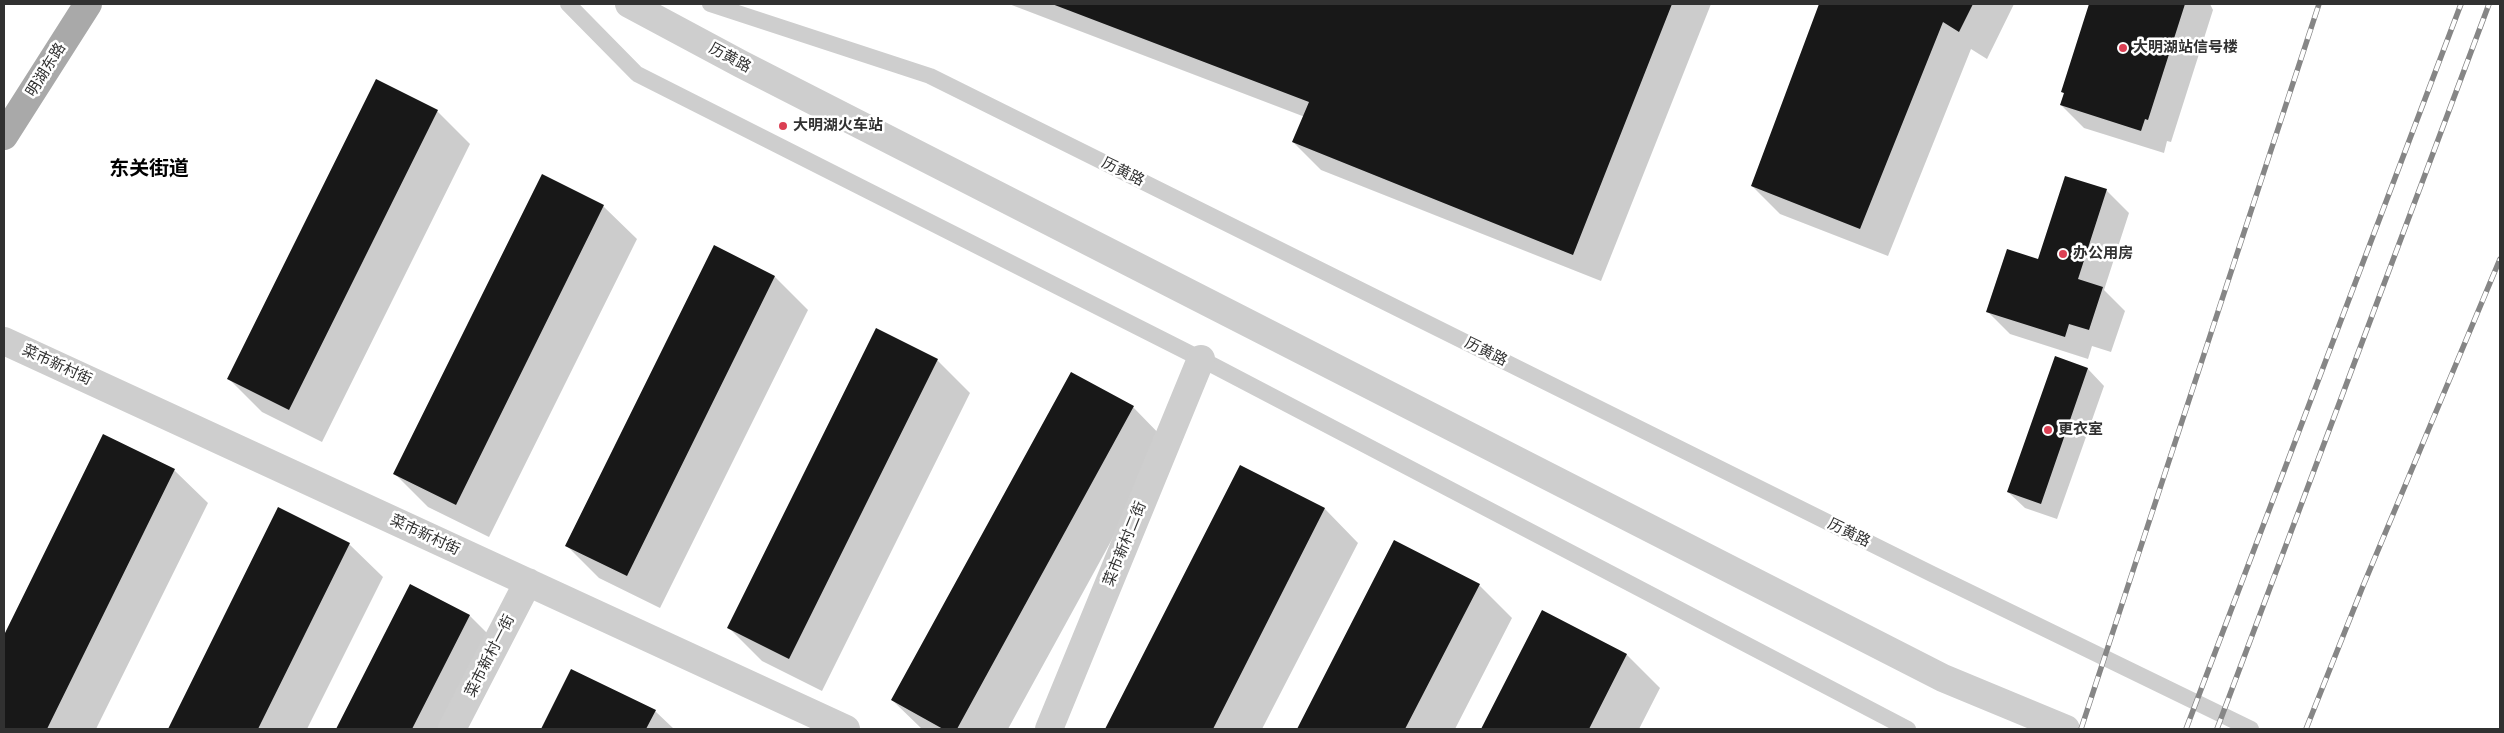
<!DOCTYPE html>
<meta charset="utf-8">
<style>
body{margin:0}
#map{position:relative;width:2504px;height:733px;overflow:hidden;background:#fff;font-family:"Work Sans",sans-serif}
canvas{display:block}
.frame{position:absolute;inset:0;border:5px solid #313131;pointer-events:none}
</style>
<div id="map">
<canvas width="2504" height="733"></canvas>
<div class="frame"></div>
</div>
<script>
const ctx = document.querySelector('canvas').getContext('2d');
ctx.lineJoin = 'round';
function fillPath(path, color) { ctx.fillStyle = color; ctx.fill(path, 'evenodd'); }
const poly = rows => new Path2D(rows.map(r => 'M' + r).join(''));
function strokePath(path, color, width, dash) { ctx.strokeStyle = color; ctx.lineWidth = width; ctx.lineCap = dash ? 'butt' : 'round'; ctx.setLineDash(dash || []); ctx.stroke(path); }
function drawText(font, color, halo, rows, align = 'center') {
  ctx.font = font + ' "Work Sans","Noto Sans SC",sans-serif'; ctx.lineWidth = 5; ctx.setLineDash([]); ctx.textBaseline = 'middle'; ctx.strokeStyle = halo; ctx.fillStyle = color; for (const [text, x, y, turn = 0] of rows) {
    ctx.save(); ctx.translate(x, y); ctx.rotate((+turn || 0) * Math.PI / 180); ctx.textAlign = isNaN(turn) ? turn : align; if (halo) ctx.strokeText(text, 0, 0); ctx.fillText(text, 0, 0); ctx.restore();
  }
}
const shadow = poly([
 [1009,4,1711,4,1601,281,1321,170,1293,142,1305,117],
 [1820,4,2014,4,1987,59,1971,49,1888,256,1780,214,1752,186],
 [2090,4,2210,4,2213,10,2171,142,2167,141,2164,153,2084,128,2061,105,2065,94,2062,91],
 [437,111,470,144,322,442,262,412,229,379],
 [2106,190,2129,213,2104,290,2125,311,2111,352,2092,346,2088,359,2010,334,1987,311,2039,261],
 [603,206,637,239,489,537,428,507,395,474],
 [714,247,775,277,808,310,660,608,599,578,566,545],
 [2055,358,2088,369,2104,386,2057,519,2025,508,2008,492],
 [937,360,970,393,822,691,762,661,729,628],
 [1072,374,1133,407,1166,441,1008,729,922,729,892,700],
 [104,435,174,470,208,503,96,729,4,729,4,637],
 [1241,466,1325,509,1358,543,1262,729,1106,729],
 [279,509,349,544,383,577,307,729,170,729],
 [1395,542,1479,585,1512,618,1455,729,1299,729],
 [410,586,470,616,503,649,462,729,338,729],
 [1542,612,1627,655,1660,688,1639,729,1482,729],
 [572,670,655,711,674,729,543,729]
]);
const building = poly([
 [1052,4,1672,4,1573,255,1292,142,1309,102],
 [1819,4,1973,4,1959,32,1943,22,1860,229,1751,186],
 [2089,4,2185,4,2148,120,2145,119,2141,131,2060,105,2064,93,2061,92],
 [376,79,438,110,289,410,227,379],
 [542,174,604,205,456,505,393,474],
 [2065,176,2107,189,2078,279,2103,287,2089,330,2069,324,2065,337,1986,312,2007,249,2038,259],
 [714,245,775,276,627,576,565,546],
 [876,328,938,359,789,659,727,628],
 [2055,356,2088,368,2041,504,2007,492],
 [1071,372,1134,406,957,729,943,729,891,700],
 [103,434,175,469,47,729,4,729,4,635],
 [1240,465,1325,508,1213,729,1105,729],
 [278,507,350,543,258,729,168,729],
 [1394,540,1480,584,1405,729,1297,729],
 [410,584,470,615,412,729,336,729],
 [1542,610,1627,654,1589,729,1481,729],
 [571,669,656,710,646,729,541,729]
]);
const service = poly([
 [568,4,637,74,1201,359,1908,729],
 [710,4,930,76,1932,574,2251,729]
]);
const minor = poly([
 [4,341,846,729],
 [452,729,528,582],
 [1049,729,1201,359]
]);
const tertiary = poly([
 [629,4,741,64,1943,678,2066,729]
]);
const primary = poly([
 [4,136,88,4]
]);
const rail = poly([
 [2081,729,2319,4],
 [2186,729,2461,4],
 [2217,729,2489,4],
 [2306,729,2363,586,2500,259]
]);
const markers = [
 [2123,48,5,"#db3f53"],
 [783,126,5,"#db3f53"],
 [2063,254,5,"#db3f53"],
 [2048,430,5,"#db3f53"]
];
const poiNames = [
 ["大明湖站信号楼",2133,48],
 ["大明湖火车站",793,126],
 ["办公用房",2073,254],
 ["更衣室",2058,430]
];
const streetNames = [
 ["历黄路",730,58,28],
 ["明湖东路",46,70,-58],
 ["历黄路",1123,172,26],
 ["历黄路",1486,352,26],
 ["菜市新村街",57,365,25],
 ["历黄路",1849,533,26],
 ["菜市新村街",425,535,25],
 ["菜市新村二街",1125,544,-68],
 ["菜市新村一街",490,656,-63]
];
const districtNames = [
 ["东关街道",149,169]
];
fillPath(shadow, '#0003');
fillPath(building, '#181818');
strokePath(service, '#cecece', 16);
strokePath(minor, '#cecece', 28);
strokePath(tertiary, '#cecece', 28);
strokePath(primary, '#a9a9a9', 28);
strokePath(rail, '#868686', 5.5);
strokePath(rail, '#fff', 4, [11]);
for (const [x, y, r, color] of markers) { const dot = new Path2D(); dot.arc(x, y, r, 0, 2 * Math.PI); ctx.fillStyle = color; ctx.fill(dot); strokePath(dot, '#fff', 2); }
drawText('bold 15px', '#313131', '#fff', poiNames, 'left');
drawText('15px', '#313131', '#fff', streetNames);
drawText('bold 20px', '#000', '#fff', districtNames);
</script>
